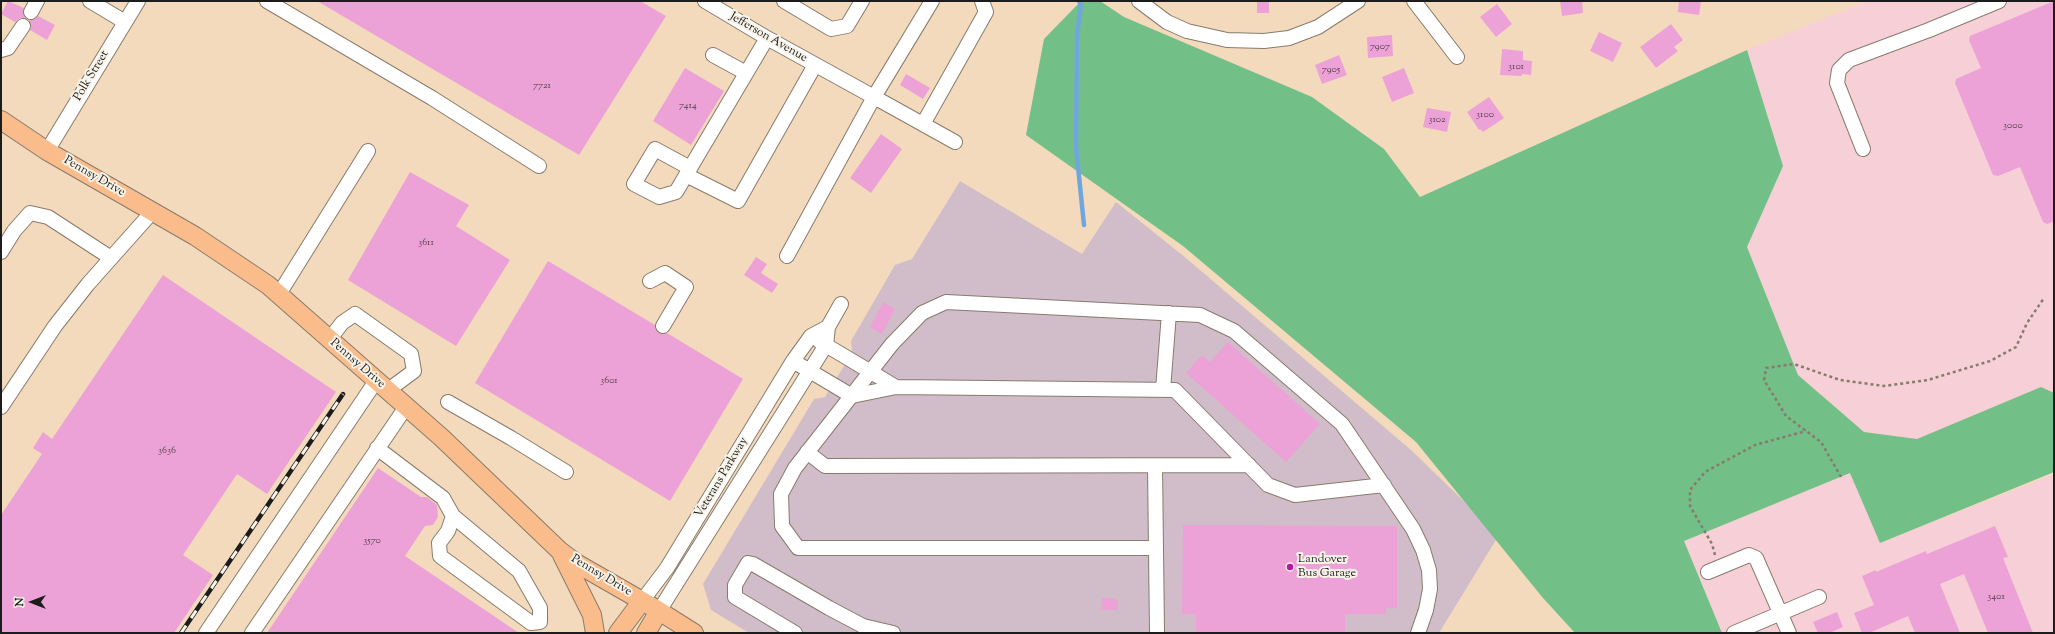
<!DOCTYPE html>
<style>
body{margin:0}
#map{position:relative;width:2055px;height:634px;overflow:hidden;background:#f4dabc;font-family:"Sorts Mill Goudy",serif}
canvas{display:block}
.frame{position:absolute;inset:0;border:2px solid #1c1c1c;pointer-events:none}
.north{position:absolute;left:12px;top:582px;width:40px;height:40px;-webkit-text-stroke:3px #f7f3e8;paint-order:stroke;rotate:270deg;font-size:11px;font-weight:700;line-height:16px;text-align:center;color:#1c1c1c}
.north::after{content:'';display:block;margin:auto;width:14px;height:18px;background:#1c1c1c;clip-path:polygon(50% 0,100% 100%,50% 72%,0 100%)}
</style>
<div id="map">
<canvas width="2055" height="634"></canvas>
<div class="frame"></div>
<div class="north">N</div>
</div>
<script>
const ctx = document.querySelector('canvas').getContext('2d');
ctx.lineJoin = 'round';
function fillPath(path, color) { ctx.fillStyle = color; ctx.fill(path, 'evenodd'); }
const poly = rows => new Path2D(rows.map(r => 'M' + r).join(''));
function strokePath(path, color, width, dash) { ctx.strokeStyle = color; ctx.lineWidth = width; ctx.lineCap = dash ? 'butt' : 'round'; ctx.setLineDash(dash || []); ctx.stroke(path); }
function drawText(font, color, halo, rows, align = 'center') {
  ctx.font = font + ' "Sorts Mill Goudy",serif'; ctx.lineWidth = 4; ctx.setLineDash([]); ctx.textBaseline = 'middle'; ctx.strokeStyle = halo; ctx.fillStyle = color; for (const [text, x, y, turn = 0] of rows) {
    ctx.save(); ctx.translate(x, y); ctx.rotate((+turn || 0) * Math.PI / 180); ctx.textAlign = isNaN(turn) ? turn : align; if (halo) ctx.strokeText(text, 0, 0); ctx.fillText(text, 0, 0); ctx.restore();
  }
}
const built = poly([
 [1867,1,2054,1,2054,393,2041,387,1917,439,1864,432,1798,375,1747,247,1783,166,1747,50],
 [1850,473,1880,543,2054,474,2054,633,1722,633,1684,541]
]);
const industrial = poly([
 [960,181,1082,254,1116,202,1186,258,1411,450,1499,535,1439,633,749,633,711,610,703,584,814,399,825,397,852,353,851,341,895,265,912,259]
]);
const forest = poly([
 [1081,1,1100,1,1124,17,1312,97,1384,149,1420,197,1747,50,1783,166,1747,247,1798,375,1864,432,1917,439,2041,387,2054,393,2054,472,1880,543,1850,473,1684,541,1722,633,1575,633,1543,598,1416,442,1183,246,1026,135,1044,39]
]);
const stream = poly([
 [1079,1,1081,6,1077,34,1076,147,1084,225]
]);
const building = poly([
 [8,1,24,8,23,13,25,18,20,18,15,22,1,14],
 [317,1,640,1,666,16,579,155],
 [1257,1,1269,1,1269,13,1257,13],
 [1560,1,1582,1,1583,13,1562,16],
 [1679,1,1701,1,1699,15,1678,12],
 [2054,1,2054,221,2047,224,2043,222,2020,167,1998,176,1993,175,1955,83,1956,79,1981,68,1969,40,1970,36],
 [1497,4,1512,24,1496,37,1480,17],
 [38,16,55,25,47,40,30,30,31,26,29,20,35,19],
 [1671,24,1683,40,1674,47,1678,51,1656,68,1640,47],
 [1599,32,1622,43,1613,62,1590,51],
 [1392,35,1393,56,1368,58,1367,37],
 [1502,49,1523,51,1523,60,1532,61,1531,75,1522,74,1522,76,1500,75],
 [1339,55,1347,75,1322,84,1315,65],
 [685,68,724,91,691,145,653,121],
 [1404,68,1414,93,1392,102,1382,77],
 [906,74,930,88,923,99,900,85],
 [1489,97,1504,118,1483,132,1480,129,1479,130,1467,112],
 [1427,108,1451,112,1447,132,1423,127],
 [881,134,902,149,871,193,850,178],
 [410,172,469,205,456,226,510,260,456,346,348,280],
 [756,257,767,264,761,273,778,284,772,293,744,275],
 [548,261,655,325,658,333,667,333,743,379,670,501,475,383],
 [163,275,336,392,267,494,237,474,183,555,213,575,174,633,1,633,1,515,42,454,33,448,43,432,52,439],
 [883,302,895,309,882,334,870,327],
 [1228,342,1320,424,1286,462,1186,373,1202,355,1210,362],
 [378,468,421,497,427,497,437,505,438,517,433,525,425,526,405,556,519,633,267,633],
 [1183,525,1397,526,1397,608,1386,608,1386,614,1345,614,1345,633,1196,633,1196,614,1182,614],
 [1995,526,2008,557,2003,558,2033,633,1988,633,1964,574,1940,584,1960,633,1915,633,1908,616,1869,633,1862,633,1854,613,1874,605,1862,576,1876,570,1876,572,1926,551,1927,554],
 [1102,598,1118,599,1118,610,1101,610],
 [1837,612,1843,627,1829,633,1818,633,1813,622]
]);
const path = poly([
 [1841,477,1821,442,1786,416,1764,380,1766,368,1794,364,1840,380,1884,386,1928,380,1990,361,2016,347,2027,323,2044,298],
 [1715,555,1712,544,1690,506,1690,490,1705,472,1755,445,1806,431]
]);
const minor = poly([
 [90,1,125,22],
 [267,1,432,98,539,166],
 [705,1,767,38,874,97,787,256],
 [784,1,831,29,847,26,862,1],
 [932,1,874,97,955,142],
 [1139,1,1167,22,1187,31,1227,40,1264,41,1289,38,1318,27,1358,1],
 [1414,1,1457,57],
 [31,12,37,1],
 [1,50,8,48,23,26],
 [713,55,746,73],
 [923,124,986,12,982,1],
 [1863,149,1837,83,1839,70,1849,60,1929,30,1999,1],
 [47,151,138,1],
 [690,168,655,149,634,184,659,197,676,192,767,38],
 [686,175,738,201,815,65],
 [1,252,14,231,30,213,48,217,111,258],
 [650,281,665,273,686,287,663,326],
 [279,294,368,151],
 [329,340,342,323,355,314,411,354,414,371,387,391],
 [819,341,896,387],
 [793,361,852,396,896,387,1175,390,1268,485,1295,495,1384,485],
 [1163,390,1169,313],
 [448,402,511,438,566,472],
 [1,407,55,326,88,284,153,211],
 [377,448,443,498,453,516,448,531,439,543,440,556,531,623,540,622,540,608,519,571,453,516],
 [807,452,825,466,1249,465],
 [1155,466,1157,633],
 [1156,548,798,548,782,526,781,494,795,468,892,344,922,313,946,302,1200,315,1234,331,1342,424,1413,529,1423,550,1429,570,1430,589,1426,610,1418,633],
 [1708,572,1749,555,1756,558,1789,633],
 [642,601,667,568,793,361,811,336,828,327],
 [659,611,826,345,828,327,841,304],
 [206,633,376,381],
 [252,633,406,407],
 [795,633,735,597,735,585,748,563,753,564,829,608,863,626,893,633],
 [1734,633,1819,597]
]);
const major = poly([
 [1,120,47,151,195,236,268,285,442,438,560,551,576,563,656,609,694,633],
 [562,555,592,615,595,633],
 [618,633,642,601],
 [646,633,659,611]
]);
const rail = poly([
 [181,633,343,394]
]);
const markers = [
 [1290,567,4,"#b5179e"]
];
const numberNames = [
 ["7907",1380,47],
 ["3101",1516,67],
 ["7905",1331,70],
 ["7721",542,86],
 ["7414",688,106],
 ["3100",1485,115],
 ["3102",1437,120],
 ["3000",2013,126],
 ["3611",426,243],
 ["3601",609,381],
 ["3636",167,451],
 ["3570",372,541],
 ["3401",1996,597]
];
const streetNames = [
 ["Jefferson Avenue",768,38,30],
 ["Polk Street",92,76,-59],
 ["Pennsy Drive",94,177,30],
 ["Pennsy Drive",357,364,41],
 ["Veterans Parkway",722,478,-59],
 ["Pennsy Drive",601,576,31]
];
const poiNames = [
 ["Landover",1298,560],
 ["Bus Garage",1298,574]
];
fillPath(built, '#f6cfd7');
fillPath(industrial, '#d1bdc9');
fillPath(forest, '#72bf88');
strokePath(stream, '#6fa6dd', 4.5);
fillPath(building, '#eca2d6');
strokePath(minor, '#887b6c', 16);
strokePath(major, '#887b6c', 20);
strokePath(path, '#887b6c', 2.5, [3, 3]);
strokePath(minor, '#fff', 14);
strokePath(major, '#fabc8b', 18);
strokePath(rail, '#1c1c1c', 4.5);
strokePath(rail, '#f7f3e8', 3, [9]);
for (const [x, y, r, color] of markers) { const dot = new Path2D(); dot.arc(x, y, r, 0, 2 * Math.PI); ctx.fillStyle = color; ctx.fill(dot); strokePath(dot, '#f7f3e8', 1.5); }
drawText('10px', '#503e4a', null, numberNames);
drawText('12px', '#1c1c1c', '#f7f3e8', streetNames);
drawText('12px', '#1c1c1c', '#f7f3e8', poiNames, 'left');
</script>
